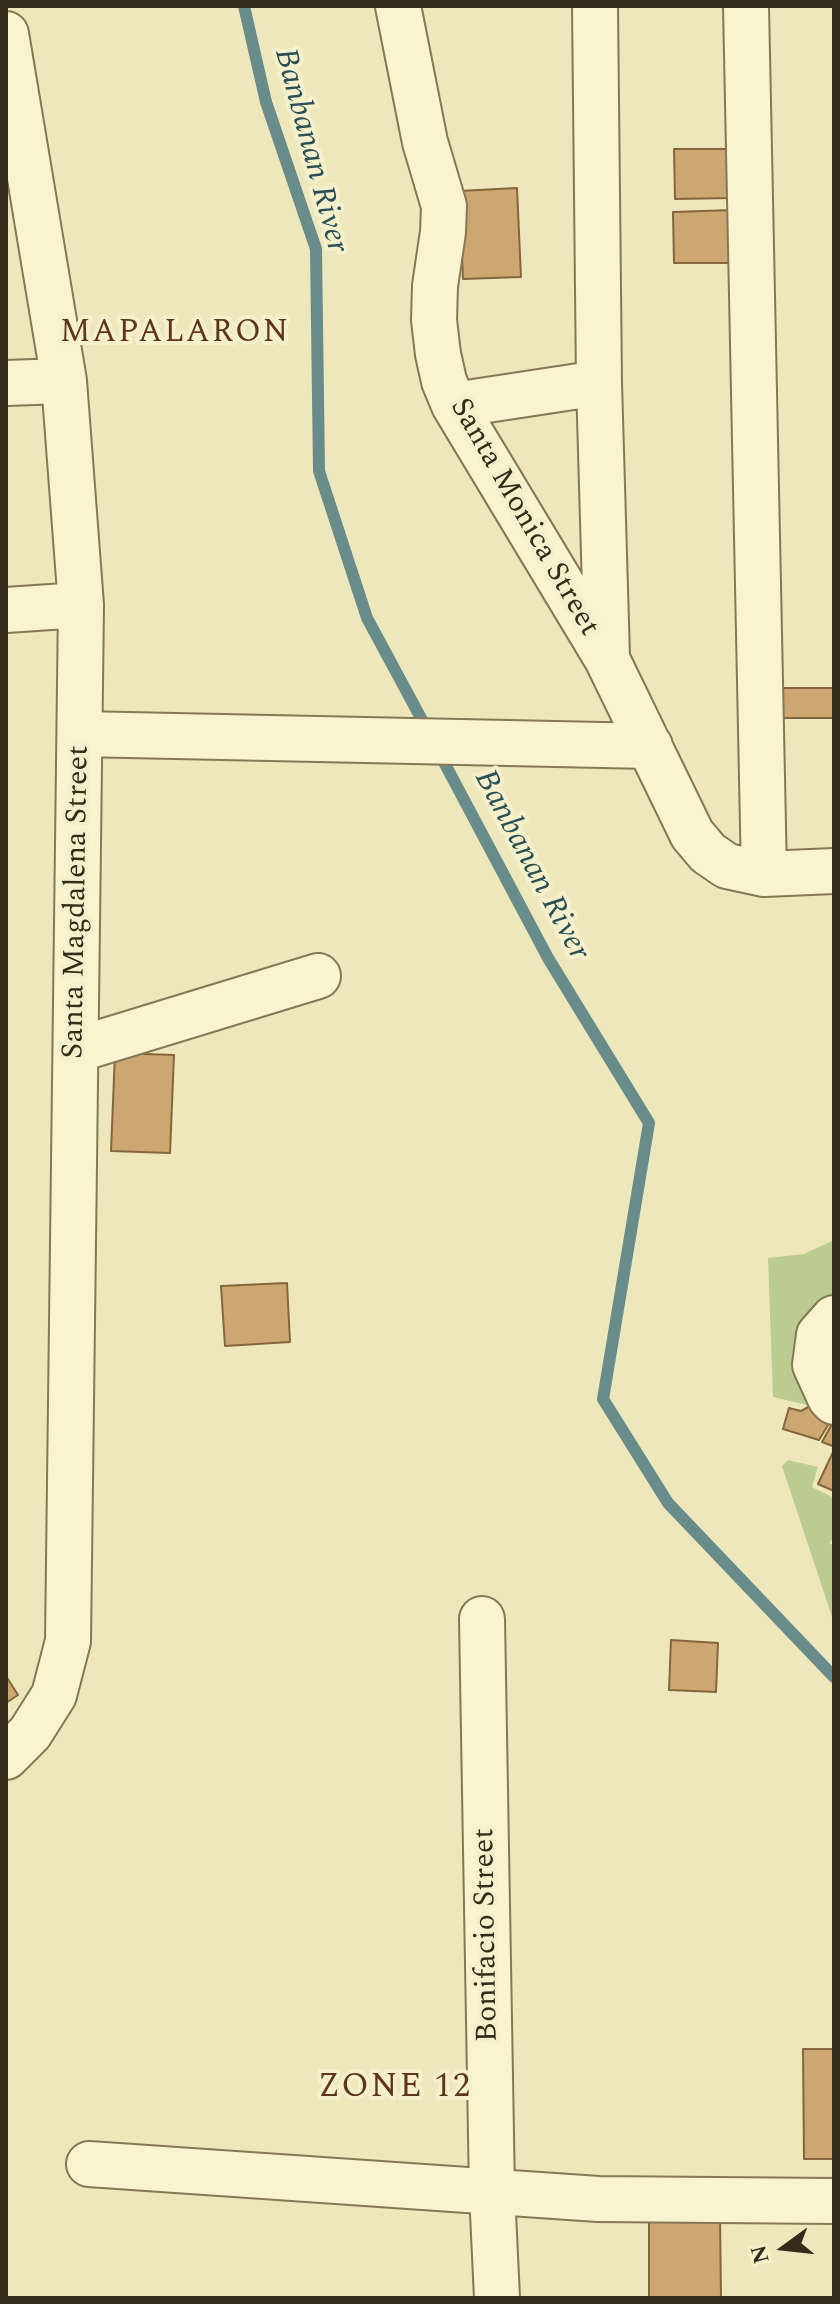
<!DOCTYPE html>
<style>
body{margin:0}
#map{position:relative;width:840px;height:2304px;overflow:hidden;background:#eee7bc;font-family:Spectral,serif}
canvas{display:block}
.frame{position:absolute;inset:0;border:8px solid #342b1b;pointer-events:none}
.north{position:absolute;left:744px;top:2208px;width:80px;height:80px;-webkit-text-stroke:6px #f5f0cc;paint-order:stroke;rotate:255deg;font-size:22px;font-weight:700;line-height:32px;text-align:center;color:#342b1b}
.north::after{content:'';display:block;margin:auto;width:28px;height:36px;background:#342b1b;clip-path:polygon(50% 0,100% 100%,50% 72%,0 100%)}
</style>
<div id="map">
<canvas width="840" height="2304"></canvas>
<div class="frame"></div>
<div class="north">N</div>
</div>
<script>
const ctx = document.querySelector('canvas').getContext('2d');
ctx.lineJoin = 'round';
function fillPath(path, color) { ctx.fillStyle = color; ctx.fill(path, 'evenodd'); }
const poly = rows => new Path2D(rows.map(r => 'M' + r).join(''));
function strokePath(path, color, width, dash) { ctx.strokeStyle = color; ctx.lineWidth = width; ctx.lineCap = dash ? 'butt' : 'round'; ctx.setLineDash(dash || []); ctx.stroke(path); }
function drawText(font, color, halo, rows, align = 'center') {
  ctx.font = font + ' Spectral,serif'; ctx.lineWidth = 8; ctx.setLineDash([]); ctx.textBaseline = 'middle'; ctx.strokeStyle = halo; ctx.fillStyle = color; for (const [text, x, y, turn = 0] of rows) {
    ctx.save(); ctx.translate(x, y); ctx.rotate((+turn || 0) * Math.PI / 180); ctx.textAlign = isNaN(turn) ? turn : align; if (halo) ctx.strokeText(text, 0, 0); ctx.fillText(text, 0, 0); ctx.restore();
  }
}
const green = poly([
 [834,1240,834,1307,819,1393,807,1405,773,1397,768,1258,804,1254],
 [788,1460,818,1467,812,1487,834,1498,834,1537,829,1543,834,1546,834,1623,782,1466]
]);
const stream = poly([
 [244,6,266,102,316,249,319,471,367,618,429,733],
 [437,749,548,958,649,1123,603,1399,668,1503,834,1677]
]);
const building = poly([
 [674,149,732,149,733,198,675,199,674,149],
 [517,188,521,277,463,279,459,191,517,188],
 [733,210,734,263,674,263,673,212,733,210],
 [776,688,834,688,834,718,777,718,776,688],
 [115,1053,174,1055,170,1153,111,1151,115,1053],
 [287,1283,290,1342,225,1346,221,1286,287,1283],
 [814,1404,831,1420,819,1440,783,1429,789,1408,801,1411,814,1404],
 [833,1422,834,1423,833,1446,822,1442,833,1422],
 [834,1450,834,1491,818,1484,834,1450],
 [671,1640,718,1643,716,1692,669,1690,671,1640],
 [6,1676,18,1695,6,1703,6,1676],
 [803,2049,834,2049,834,2159,804,2159,803,2049],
 [649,2214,720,2214,721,2298,649,2298,649,2214]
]);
const minor = poly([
 [398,6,425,142,444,206,443,232,435,286,434,320,438,354,444,381,454,405,607,659,692,834,708,853,727,866,764,874],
 [746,6,764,874,834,871],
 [6,34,64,381,81,605,68,1641,54,1695,30,1733,6,1757],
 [6,383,64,381],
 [599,383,607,657],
 [454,405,599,383,595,6],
 [6,610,81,605],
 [80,734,650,746],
 [76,1050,318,976],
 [834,1318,819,1335,815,1365,830,1398,834,1402],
 [482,1619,492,2192,497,2298],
 [89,2164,598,2199,834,2201]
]);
const streetNames = [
 ["Santa Monica Street",523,518,60],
 ["Santa Magdalena Street",78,902,-89],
 ["Bonifacio Street",488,1935,-91]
];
const waterNames = [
 ["Banbanan River",309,151,75],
 ["Banbanan River",530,866,62]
];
const neighbourhoodNames = [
 ["MAPALARON",175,335]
];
const quarterNames = [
 ["ZONE 12",395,2089]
];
fillPath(green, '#bbcc91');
strokePath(stream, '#688c89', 12);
fillPath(building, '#cda771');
strokePath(building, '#85653b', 2);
strokePath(minor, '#867756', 48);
strokePath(minor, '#f9f4cf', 44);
drawText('30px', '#342b1b', '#f5f0cc', streetNames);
drawText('italic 32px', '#2a5055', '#f5f0cc', waterNames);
ctx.letterSpacing = '2px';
drawText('32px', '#61351a', '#f5f0cc', neighbourhoodNames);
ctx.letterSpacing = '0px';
ctx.letterSpacing = '2px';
drawText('34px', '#61351a', '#f5f0cc', quarterNames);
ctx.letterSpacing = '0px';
</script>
